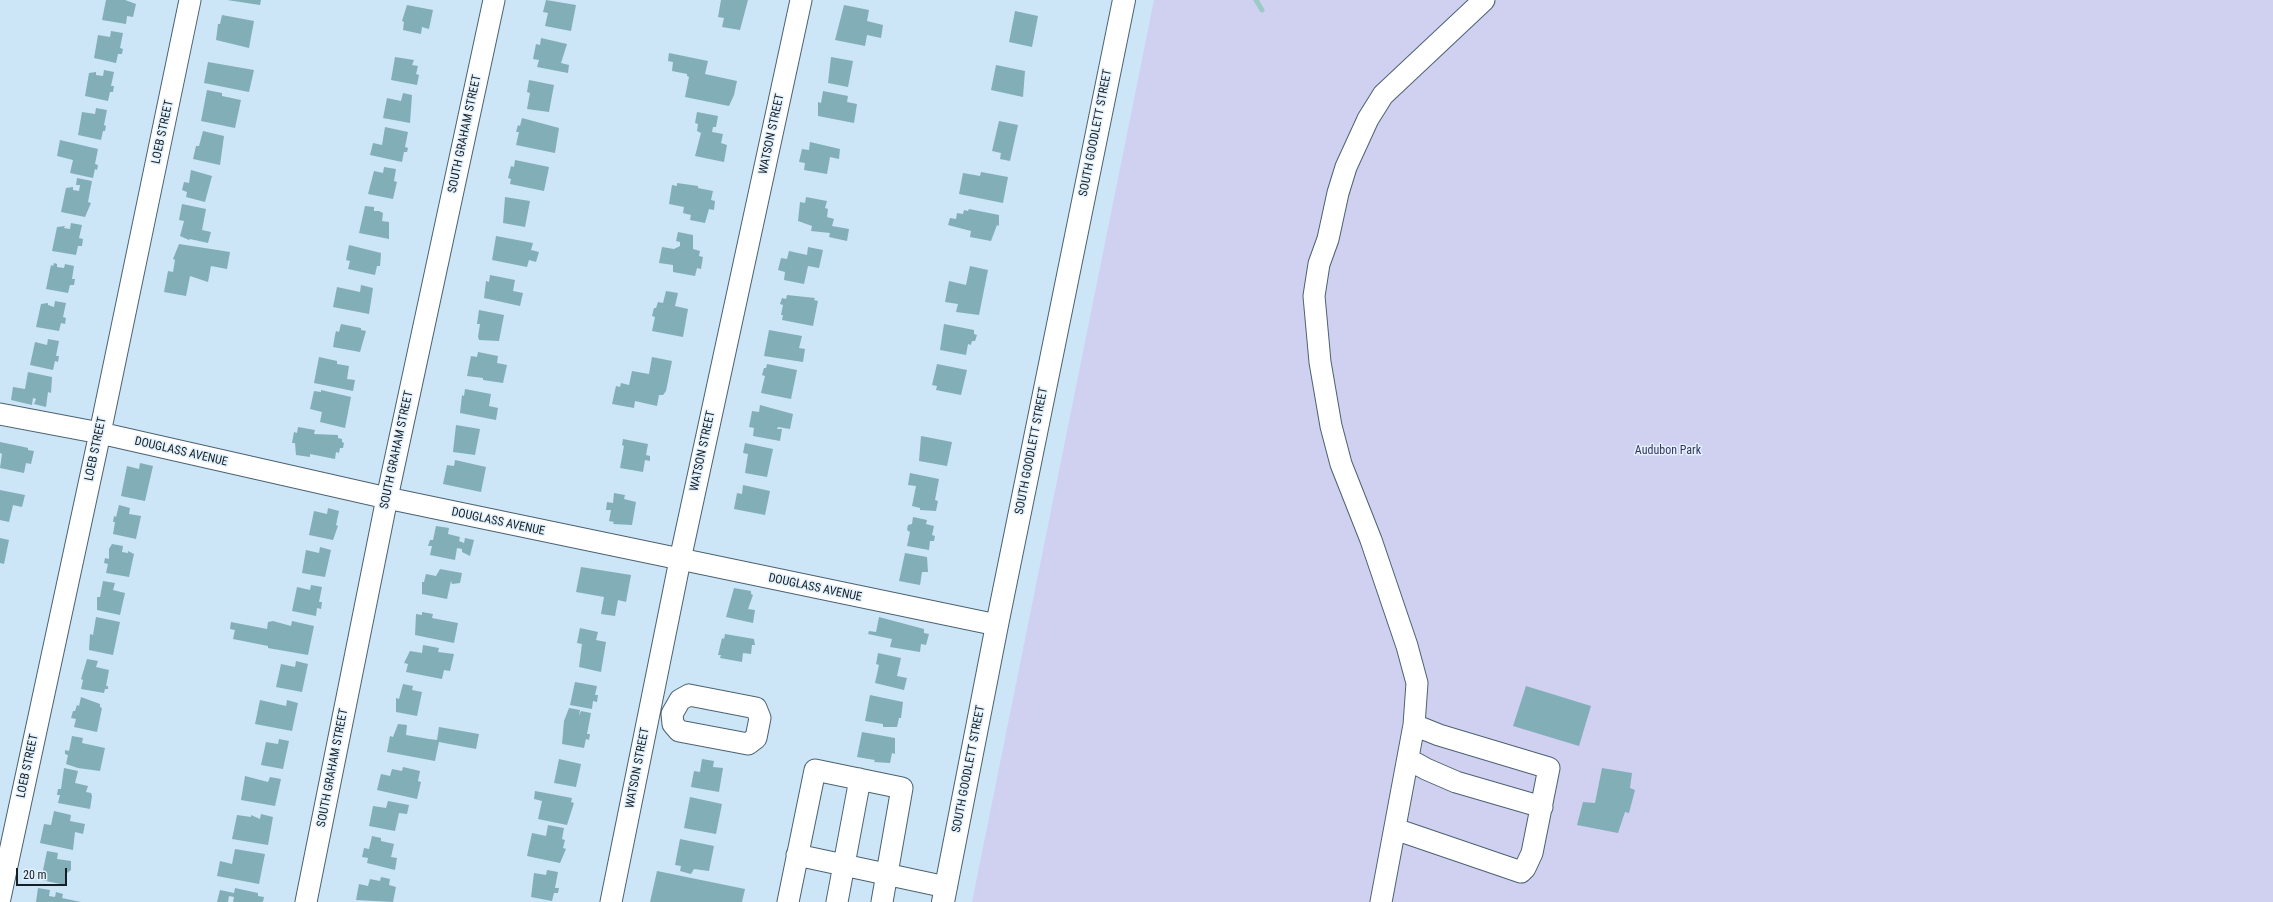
<!DOCTYPE html>
<style>
body{margin:0}
#map{position:relative;width:2273px;height:902px;overflow:hidden;background:#cce6f7;font-family:"Roboto Condensed",sans-serif}
canvas{display:block}
.scale{position:absolute;left:16px;top:868px;width:51px;height:18px;box-sizing:border-box;border:2px solid #161f26;border-top:0;padding-left:5px;font-size:12px;line-height:14px;white-space:nowrap;color:#161f26;-webkit-text-stroke:3px #e2f1fc;paint-order:stroke}
</style>
<div id="map">
<canvas width="2273" height="902"></canvas>
<div class="scale">20 m</div>
</div>
<script>
const ctx = document.querySelector('canvas').getContext('2d');
ctx.lineJoin = 'round';
function fillPath(path, color) { ctx.fillStyle = color; ctx.fill(path, 'evenodd'); }
const poly = rows => new Path2D(rows.map(r => 'M' + r).join(''));
function strokePath(path, color, width, dash) { ctx.strokeStyle = color; ctx.lineWidth = width; ctx.lineCap = dash ? 'butt' : 'round'; ctx.setLineDash(dash || []); ctx.stroke(path); }
function drawText(font, color, halo, rows, align = 'center') {
  ctx.font = font + ' "Roboto Condensed",sans-serif'; ctx.lineWidth = 3; ctx.setLineDash([]); ctx.textBaseline = 'middle'; ctx.strokeStyle = halo; ctx.fillStyle = color; for (const [text, x, y, turn = 0] of rows) {
    ctx.save(); ctx.translate(x, y); ctx.rotate((+turn || 0) * Math.PI / 180); ctx.textAlign = isNaN(turn) ? turn : align; if (halo) ctx.strokeText(text, 0, 0); ctx.fillText(text, 0, 0); ctx.restore();
  }
}
const green = poly([
 [1154,0,2273,0,2273,902,972,902]
]);
const stream = poly([
 [1256,0,1262,10]
]);
const building = poly([
 [106,0,125,0,136,4,133,17,127,16,126,24,102,20],
 [227,0,261,0,260,5],
 [546,0,576,5,571,31,545,26,548,13,543,12],
 [721,0,748,0,740,30,722,27,724,18,718,17],
 [407,5,433,10,429,29,422,27,421,34,403,30,404,22,402,21],
 [844,5,869,10,867,21,883,25,881,38,867,35,865,46,835,40],
 [1015,11,1038,16,1032,47,1009,42],
 [222,15,254,21,249,48,216,40,218,24,220,24],
 [111,31,123,33,120,48,123,49,122,54,118,54,116,63,94,58,98,35,110,37],
 [541,38,567,44,561,63,569,65,568,73,537,67,539,60,533,59,536,44,540,45],
 [669,53,708,61,705,74,737,81,734,95,729,106,685,97,689,77,687,76,687,74,672,71,673,62,668,61],
 [395,57,414,60,412,65,418,66,416,74,419,75,417,85,391,80],
 [831,57,853,61,848,87,828,83],
 [208,62,254,70,249,92,204,83],
 [996,65,1025,71,1023,97,991,90],
 [104,70,114,72,111,86,114,86,113,92,110,92,108,101,85,96,89,73,96,72,96,75,103,76],
 [529,80,554,85,549,112,527,109,530,93,527,92],
 [207,90,222,93,222,96,241,100,235,128,201,121],
 [823,91,848,96,847,102,857,104,854,123,818,116,818,102,821,103],
 [403,93,412,95,410,123,383,118,387,98,401,101],
 [96,108,107,110,104,125,106,126,105,131,103,131,101,140,78,135,82,112,95,114],
 [697,112,718,116,716,127,713,127,712,132,723,134,721,143,727,145,724,162,695,156,701,133,697,131,698,124,695,123],
 [522,118,559,128,555,153,516,145,519,132,516,132,518,125,520,126],
 [999,121,1018,125,1010,161,1000,159,1001,153,992,151],
 [385,127,408,132,405,147,408,148,407,152,404,152,402,162,370,155,373,143,382,145],
 [203,131,224,136,220,165,193,159,196,146,199,146],
 [60,140,98,149,95,164,98,165,97,170,95,169,93,178,70,173,73,160,57,156],
 [810,142,840,149,839,159,830,157,827,174,804,170,805,163,799,162,802,149,809,150],
 [515,160,549,167,544,191,510,184,511,179,508,178,511,166,514,167],
 [384,167,396,169,394,181,397,182,393,199,368,194,374,171,383,173],
 [191,170,212,176,205,202,186,197,187,192,182,190,184,182,189,183],
 [981,172,1008,177,1003,203,959,194,963,173,980,176],
 [77,178,92,181,88,202,91,203,85,217,61,212,66,188,73,187,73,190,79,191,80,185,76,185],
 [677,183,698,186,698,188,713,191,711,200,715,201,714,210,709,209,705,223,690,220,691,215,683,213,684,207,669,204,672,185,677,186],
 [505,197,530,201,525,227,503,223],
 [806,197,827,201,825,208,828,209,827,217,834,219,832,226,849,229,847,241,829,237,830,233,811,231,812,226,798,221,800,202,805,203],
 [182,204,206,209,202,230,211,232,208,243,190,239,189,240,180,236,184,221,179,220],
 [365,206,374,207,374,211,379,211,383,213,382,221,389,222,389,239,359,233],
 [969,209,999,215,999,226,997,225,991,241,970,237,971,231,948,225,950,218,956,219,957,213,963,214,964,210,968,211],
 [71,223,82,225,79,238,83,239,82,246,78,246,76,255,52,251,57,227,65,226,64,228,70,229],
 [678,232,693,235,693,249,700,251,699,256,703,257,701,269,697,268,695,276,673,272,673,265,659,263,662,247,674,249,680,246,680,242,676,241],
 [496,236,533,243,531,250,539,252,536,262,529,260,527,267,492,260],
 [179,244,230,252,227,269,211,266,208,282,190,276,186,296,164,292,168,271,173,272,175,260,173,259],
 [349,245,381,253,380,266,377,266,375,275,348,269,350,261,346,260],
 [808,247,823,250,819,268,808,266,804,284,784,280,785,272,778,270,781,258,787,259,789,251,807,255],
 [54,263,57,264,57,267,64,268,65,264,74,266,72,279,75,279,74,285,70,285,68,293,46,289,51,265,53,266],
 [970,266,988,270,979,315,956,312,958,304,945,302,949,281,966,285],
 [490,275,515,280,513,291,523,293,520,306,484,298,486,281,489,282],
 [361,285,373,288,369,314,333,307,337,287,360,292],
 [666,291,678,293,675,306,688,309,683,337,652,331,655,317,652,316,654,308,656,308,658,302,663,303],
 [787,295,815,298,814,300,818,301,813,326,782,320,783,315,781,315,783,305,780,304,782,298,786,299],
 [55,301,66,303,63,317,66,318,65,324,61,323,59,331,36,327,41,304,48,303,48,305,54,307],
 [479,310,504,315,499,341,479,340,478,337,480,324,477,324],
 [341,324,361,328,361,330,366,331,360,352,333,347,335,335,336,331,339,332],
 [944,324,974,330,974,334,977,335,975,341,972,341,971,345,968,344,966,355,940,350],
 [769,330,802,336,799,348,805,349,803,362,764,356],
 [48,339,59,341,56,356,59,356,58,362,55,361,53,370,30,365,35,342,47,345],
 [478,352,498,356,497,363,507,365,503,383,483,380,483,378,467,376,471,356,477,357],
 [319,357,337,361,337,364,349,366,347,379,355,380,353,391,314,383],
 [652,357,672,361,666,391,663,395,659,395,657,406,635,401,634,408,612,404,616,386,620,387,621,383,629,385,632,371,649,374],
 [767,364,797,370,791,399,761,393,765,376,762,375,764,368,766,368],
 [937,364,967,370,961,395,936,390,937,386,932,385],
 [28,372,52,377,51,393,48,392,46,407,34,404,36,399,33,398,32,405,11,400,13,387,25,389],
 [465,389,491,394,489,406,498,408,496,420,460,413,462,395,464,396],
 [321,390,351,397,345,428,320,422,322,412,310,409,314,391,321,392],
 [760,405,793,414,790,429,778,427,777,429,782,429,780,441,753,436,754,428,749,427,752,411,759,412],
 [456,425,480,429,475,455,453,452],
 [298,427,315,430,314,434,338,435,338,438,342,439,342,442,344,443,343,448,340,448,339,453,336,452,335,459,310,454,310,457,296,455,295,443,292,443,294,432,297,433],
 [921,436,952,442,947,466,919,461],
 [623,439,648,444,646,455,650,456,650,461,645,460,643,472,620,468,624,446,622,445],
 [0,442,24,447,28,448,28,450,34,451,31,464,26,463,24,473,0,468,2,454,0,453],
 [745,443,773,449,767,477,745,473,748,454,743,453],
 [455,460,486,467,481,492,443,484,447,465,454,466],
 [140,463,153,466,145,501,121,496,127,466,139,469],
 [910,473,939,479,935,500,938,501,936,511,920,510,920,508,912,506,916,486,908,485],
 [743,485,770,491,765,515,734,509,737,493,742,494],
 [0,490,25,495,22,507,13,505,9,522,0,520],
 [614,493,625,495,624,499,636,502,632,525,613,524,614,522,609,521,611,510,606,510,607,502,613,503],
 [119,505,130,508,129,514,141,516,136,539,113,534,115,522,113,522,114,516,116,517],
 [328,508,339,511,336,525,338,526,333,540,309,535,314,511,327,514],
 [913,517,927,520,926,524,934,526,932,535,935,536,934,541,930,541,929,550,907,546,910,532,907,530,908,525,912,524],
 [436,526,449,528,448,534,460,537,459,541,464,543,465,538,474,540,470,556,462,552,462,549,457,548,455,560,430,555,432,546,428,546,430,540,433,540],
 [0,538,9,540,4,564,0,563],
 [112,544,123,546,122,552,128,553,128,551,134,554,129,577,106,573,108,564,104,563,105,558,109,559,109,549],
 [320,547,331,550,325,577,302,573,306,550,319,553],
 [905,553,927,557,928,572,922,572,920,585,899,581],
 [581,567,631,575,626,602,618,600,615,616,601,614,604,597,576,592],
 [440,569,462,573,460,583,452,584,451,581,447,599,422,594,422,582,424,582,426,574,436,576],
 [103,581,115,583,113,590,125,593,120,615,97,610,97,597,100,597],
 [311,585,322,587,319,602,322,602,321,609,317,608,316,616,292,611,297,587,310,590],
 [734,588,751,591,751,594,753,595,748,609,755,610,753,623,726,617],
 [422,612,433,614,432,618,458,623,454,643,415,635,416,614,422,615],
 [96,617,120,622,113,655,89,650,90,634,93,635],
 [879,617,924,629,924,633,929,634,926,645,921,644,920,652,890,647,892,639,868,634,869,631,876,632],
 [273,621,291,626,292,621,314,626,308,655,268,648,268,646,233,639,235,630,230,629,231,622,267,629,268,622],
 [580,628,598,632,596,640,606,642,601,672,579,667,582,644,577,643],
 [725,634,754,639,755,645,752,645,751,654,743,653,742,662,720,658,721,655,718,655,722,638,724,639],
 [423,645,439,648,438,652,454,654,450,671,444,670,442,679,406,672,408,664,404,663,410,651,422,653],
 [878,653,901,658,897,676,907,678,904,690,875,683,879,665,876,664],
 [87,659,98,661,96,667,109,670,106,686,108,686,108,689,105,689,104,693,81,689,83,680,81,679],
 [296,661,308,664,302,692,276,687,281,664,295,667],
 [575,682,597,686,595,695,598,695,597,702,593,701,592,709,570,705],
 [403,684,413,686,412,690,422,692,417,716,396,712,396,698,399,699],
 [1526,686,1591,706,1579,746,1513,726],
 [870,695,903,702,901,718,899,718,897,727,883,727,883,724,865,721],
 [81,697,100,704,100,707,102,708,97,732,74,727,76,719,71,718,73,711,75,711,77,705,79,706],
 [260,700,286,706,287,700,298,703,292,731,255,724],
 [569,708,580,710,579,716,581,711,591,713,587,734,590,734,589,740,586,739,584,748,562,744,564,721],
 [398,724,407,725,406,735,429,739,437,740,439,727,479,734,476,749,439,742,435,761,387,752,390,736,393,737],
 [862,732,895,738,895,754,892,753,890,763,874,762,875,760,857,757],
 [72,736,83,738,82,743,105,748,100,771,78,768,66,764,68,755,65,754,65,750,69,751],
 [279,739,289,741,283,769,261,765,266,742,278,744],
 [559,759,581,764,576,787,554,783],
 [702,759,714,761,713,767,723,768,719,792,691,787,694,771,700,772],
 [403,767,420,771,418,781,421,782,417,799,377,790,381,774,390,776,392,769,402,771],
 [64,768,78,771,75,783,88,786,86,792,91,793,92,796,90,809,58,803,60,795,57,795,58,789,61,789],
 [1602,768,1632,773,1630,788,1635,790,1629,813,1625,812,1618,833,1577,825,1583,802,1595,803],
 [245,776,268,782,270,777,281,779,275,806,241,800],
 [535,791,572,798,571,802,574,803,567,825,538,819,542,801,534,799],
 [690,797,722,804,716,834,684,828],
 [388,801,409,805,407,814,399,813,395,831,369,826,373,806,386,808],
 [54,811,71,815,70,821,85,824,83,834,75,832,73,850,40,843,44,824,51,825],
 [261,814,273,817,268,845,232,839,237,815,251,817,251,815,260,819],
 [548,825,564,828,562,839,565,840,563,848,566,849,560,863,527,856,532,833,546,836],
 [372,836,381,838,381,841,394,844,391,857,397,858,395,870,367,863,368,858,362,857,364,848,369,849],
 [680,839,714,846,709,871,694,869,691,874,680,871,681,866,675,865],
 [235,849,265,854,259,884,217,876,220,861,232,864],
 [47,851,58,853,57,859,71,861,71,870,67,873,65,885,41,880],
 [547,870,558,872,555,888,559,888,558,893,554,893,552,901,531,897,534,873,546,875],
 [657,871,745,889,742,902,650,902],
 [381,877,390,879,389,885,396,887,393,902,356,900,359,884,368,886,370,879,380,881],
 [38,888,50,890,49,896,55,897,56,892,63,894,62,898,81,902,36,902],
 [235,888,258,893,258,896,264,897,263,902,233,902,234,897,229,896,228,902,217,902,220,890,234,893]
]);
const minor = poly([
 [0,414,100,433,387,498,997,625],
 [689,695,756,708,760,718,756,738,748,744,679,731,673,724,672,714,680,700,689,695],
 [1408,759,1426,769,1456,782,1542,807],
 [1395,829,1521,872,1525,868,1532,853,1549,768,1439,735,1414,725],
 [797,855,946,887],
 [0,898,100,433,190,0],
 [306,902,387,498,494,0],
 [611,902,680,560,801,0],
 [788,902,815,770,902,788,882,902],
 [837,902,860,779],
 [1381,902,1414,725,1417,683,1407,646,1371,540,1341,464,1331,426,1320,362,1314,296,1319,264,1328,239,1338,193,1346,167,1368,119,1383,95,1484,0]
]);
const major = poly([
 [943,902,997,625,1124,0]
]);
const streetNames = [
 ["LOEB STREET",163,132,-78],
 ["SOUTH GOODLETT STREET",1096,133,-79],
 ["SOUTH GRAHAM STREET",465,134,-78],
 ["WATSON STREET",772,134,-78],
 ["LOEB STREET",96,449,-78],
 ["SOUTH GRAHAM STREET",397,450,-78],
 ["WATSON STREET",703,451,-78],
 ["SOUTH GOODLETT STREET",1032,451,-79],
 ["DOUGLASS AVENUE",181,452,13],
 ["DOUGLASS AVENUE",498,522,12],
 ["DOUGLASS AVENUE",815,588,12],
 ["LOEB STREET",28,766,-78],
 ["SOUTH GRAHAM STREET",333,768,-79],
 ["WATSON STREET",638,768,-79],
 ["SOUTH GOODLETT STREET",969,769,-79]
];
const parkNames = [
 ["Audubon Park",1668,451]
];
fillPath(green, '#d0d0f0');
strokePath(stream, '#9ccbc7', 5);
fillPath(building, '#82aeb8');
strokePath(minor, '#4b6271', 23);
strokePath(major, '#4b6271', 24);
strokePath(minor, '#fff', 21);
strokePath(major, '#fff', 22);
drawText('12px', '#161f26', '#e2f1fc', streetNames);
drawText('12px', '#383563', '#e2f1fc', parkNames);
</script>
